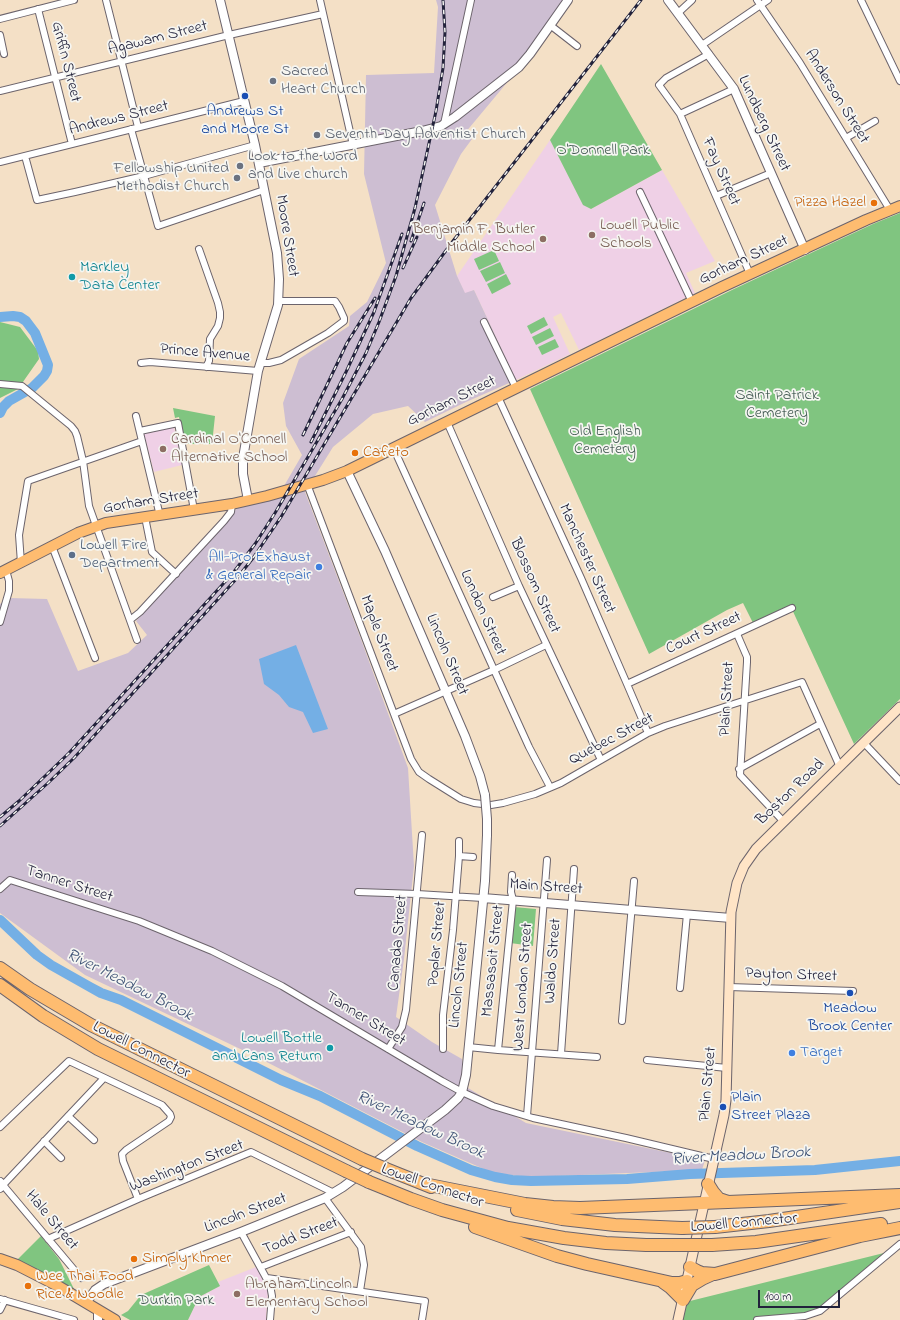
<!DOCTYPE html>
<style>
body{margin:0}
#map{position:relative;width:900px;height:1320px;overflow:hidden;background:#f4e0c6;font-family:"Indie Flower",sans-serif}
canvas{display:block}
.scale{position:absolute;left:758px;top:1290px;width:82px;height:18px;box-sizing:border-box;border:2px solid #22223b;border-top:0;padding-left:5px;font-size:12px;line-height:14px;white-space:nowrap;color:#22223b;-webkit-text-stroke:3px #f6f6f2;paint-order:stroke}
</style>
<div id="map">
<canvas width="900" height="1320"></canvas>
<div class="scale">100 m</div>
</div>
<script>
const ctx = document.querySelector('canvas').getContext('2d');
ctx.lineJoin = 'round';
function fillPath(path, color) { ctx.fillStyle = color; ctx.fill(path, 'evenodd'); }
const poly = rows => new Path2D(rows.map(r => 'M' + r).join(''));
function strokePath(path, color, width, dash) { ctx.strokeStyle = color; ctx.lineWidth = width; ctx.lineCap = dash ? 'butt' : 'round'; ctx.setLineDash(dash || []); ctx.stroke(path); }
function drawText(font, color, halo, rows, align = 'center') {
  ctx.font = font + ' "Indie Flower",sans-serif'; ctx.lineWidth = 3.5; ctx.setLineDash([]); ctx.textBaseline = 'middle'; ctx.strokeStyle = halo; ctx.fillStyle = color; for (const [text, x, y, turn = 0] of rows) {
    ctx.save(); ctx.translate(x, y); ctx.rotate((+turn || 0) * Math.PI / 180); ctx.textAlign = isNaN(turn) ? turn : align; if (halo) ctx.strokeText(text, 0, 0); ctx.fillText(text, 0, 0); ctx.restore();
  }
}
const built = poly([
 [550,140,583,204,591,209,662,170,715,261,686,273,695,293,579,350,561,313,553,317,570,354,516,380,474,290,465,294,457,276],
 [174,427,182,465,154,472,144,434],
 [256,1267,268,1290,266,1320,188,1320,199,1297,220,1286,218,1282]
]);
const industrial = poly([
 [436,0,564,0,515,73,465,133,472,139,461,154,435,205,457,276,465,293,474,290,516,380,466,402,425,422,408,406,373,414,333,447,305,492,359,634,408,768,414,866,404,959,396,1017,432,1042,462,1059,468,1088,526,1123,705,1160,702,1170,531,1177,493,1173,422,1142,255,1056,85,975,0,913,0,604,9,598,47,599,78,671,128,653,147,635,136,621,225,520,241,505,277,498,302,455,286,426,283,403,299,359,349,326,350,316,367,302,386,263,364,174,366,75,434,73,438,7]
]);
const green = poly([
 [601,64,662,170,591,209,583,205,550,140],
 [900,213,900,699,854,744,790,605,753,623,743,603,727,610,649,654,530,389,734,289,873,224],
 [494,250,499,261,479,270,474,259],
 [500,262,505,273,486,282,480,271],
 [506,274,511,284,492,294,487,284],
 [544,317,548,325,531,334,527,326],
 [0,322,20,327,38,351,39,359,18,389,0,398],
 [550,328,554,336,536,345,532,337],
 [555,339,559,347,542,355,538,347],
 [173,408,215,416,212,444,184,444,179,417,175,418],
 [514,907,536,909,533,946,510,943],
 [41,1236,59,1259,80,1301,13,1264],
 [892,1251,815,1313,757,1320,678,1320,686,1302],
 [209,1265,220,1286,199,1297,188,1320,130,1320,121,1315,128,1311,141,1295]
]);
const water = poly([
 [296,645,328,729,313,733,303,712,289,707,279,695,264,684,259,659]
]);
const river = poly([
 [0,317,13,316,20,317,26,321,35,333,48,365,47,371,44,376,32,388,9,401,3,407,0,413],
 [0,920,37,955,51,965,90,987,101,993,121,1000,281,1080,320,1096,417,1146,471,1170,495,1177,512,1180,531,1181,627,1179,690,1174,815,1170,900,1161]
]);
const minor = poly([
 [106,0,138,127],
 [320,0,353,145],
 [757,0,800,63,890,210],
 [861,0,900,81],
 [38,9,72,144],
 [678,13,692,0],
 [0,19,74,0],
 [550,25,577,46],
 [0,35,4,54],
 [702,45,768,0],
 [709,54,666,78,659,85,680,114,750,274],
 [0,91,229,35,323,14],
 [680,114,734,89],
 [444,124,471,0],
 [131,129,158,226,264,190],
 [846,138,875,121],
 [25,156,37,200,75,192,144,176,255,145],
 [0,162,244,101],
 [640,192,692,302],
 [716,196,771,173],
 [199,249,218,303,220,312,220,318,218,326,210,339,209,361,206,367],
 [484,322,516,388],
 [141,363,150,362,258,371],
 [261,363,269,363,281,360,328,333,344,321,344,318,339,307,335,301,279,301],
 [0,384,22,386,71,426,75,431,77,436,83,461,89,506,137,640],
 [498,397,581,578,627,684,648,733],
 [136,416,160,516],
 [447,422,519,586,601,760],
 [140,431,178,423,194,510],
 [393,447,529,747,550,787],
 [307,484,411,759,419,772,429,779,461,799,474,803,491,805,503,803,535,794,561,783,648,733,665,726,802,682,840,767],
 [145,517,152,552,176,574],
 [52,546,95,658],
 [21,563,19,535,28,481,142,441],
 [493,597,519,586],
 [130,620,140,612,224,521,231,512,232,504],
 [0,622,9,591,9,581,6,570],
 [737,634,747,657,747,662,740,775,783,821],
 [627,684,792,608],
 [394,714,494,670,546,645],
 [864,743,900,781],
 [739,769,820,724],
 [459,856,473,857],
 [0,889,10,880,139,921,212,951,282,986,442,1081,462,1092,493,1106,533,1118,626,1138,714,1159],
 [358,892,417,894,483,898],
 [729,987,853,991],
 [680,988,687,914],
 [622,1021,634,881],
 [468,1047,498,1050,597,1057],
 [388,1049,402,1027,406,1010,422,835],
 [443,1049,443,1015,453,930,459,856,459,841],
 [498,1050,513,900,511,892,512,875],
 [561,1054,574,869],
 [647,1060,727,1068],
 [68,1116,94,1140],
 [527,1116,547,860],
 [0,1127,69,1061,162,1105,170,1114,171,1117,169,1121,126,1150,122,1154,123,1161,138,1199],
 [44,1141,61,1158],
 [325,1198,361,1247,364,1265,360,1291],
 [241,1232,270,1285,272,1296,270,1320],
 [48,1239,138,1199,251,1152,334,1193],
 [261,1267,351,1232],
 [81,1278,3,1185,104,1078],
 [267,1278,425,1301,422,1320],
 [0,1299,74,1320],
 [0,1310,5,1300],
 [757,1320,805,1316,820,1311,900,1244]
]);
const tertiary = poly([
 [220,0,255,145,277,253,279,279,278,305,258,371,243,458,243,474,248,500],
 [668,0,734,89,805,250],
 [259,163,422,131,441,126,455,117,519,67,530,54,568,0],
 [347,471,385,551,465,736,480,776,485,795],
 [483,898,731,918],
 [0,1182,3,1185,0,1188],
 [86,1303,95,1290,104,1284,241,1232,325,1198,343,1187,445,1110,458,1098,462,1092,466,1075,485,881,487,835],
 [98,1320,98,1310]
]);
const secondary = poly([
 [678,1320,724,1115,726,1100,731,912,737,883,744,866,756,849,764,841,900,707]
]);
const primary = poly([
 [0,573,78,533,106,523,232,504,267,496,323,480,347,471,722,287,866,220,900,206],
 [0,1259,17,1265,58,1286,115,1320]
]);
const motorway = poly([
 [0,968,30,989,91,1025,362,1159],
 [0,985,43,1016,98,1049,346,1171],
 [386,1169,431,1187],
 [369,1182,411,1199,442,1210,508,1228,564,1238,606,1243,646,1245,678,1245],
 [424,1184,525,1204,553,1207,580,1208,900,1195],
 [708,1184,713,1192,719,1199,728,1202],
 [517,1210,562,1219,615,1225,682,1228],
 [475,1227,557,1256,587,1264,672,1283,680,1283,687,1281],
 [715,1227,769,1221,899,1202],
 [712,1245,756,1242,881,1224],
 [690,1267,697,1271,702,1273,715,1274,860,1236,900,1228],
 [663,1282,670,1287,683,1300,692,1285,702,1279,713,1274]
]);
const rail = poly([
 [411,241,424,203],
 [403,268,417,237],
 [303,435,347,343,375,298],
 [311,442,346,372,374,312,402,234],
 [0,817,19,801,69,753,233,573,255,544,275,513,342,399,366,353,379,322,396,276,415,208,436,111,443,68,445,32,443,0],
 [0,826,48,783,74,758,238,577,253,558,281,517,411,298,453,241,641,0]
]);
const tertiaryBridge = poly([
 [485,795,487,819,487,835]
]);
const motorwayBridge = poly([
 [362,1159,386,1169],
 [346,1171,369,1182],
 [682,1228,715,1227],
 [678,1245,712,1245]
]);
const markers = [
 [273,81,4,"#6b7280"],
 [245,96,4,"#1a4fb4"],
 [317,135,4,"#6b7280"],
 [240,166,4,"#6b7280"],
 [237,178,4,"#6b7280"],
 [874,203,4,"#e8710a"],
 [592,235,4,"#8d6e63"],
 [543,239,4,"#8d6e63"],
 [72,277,4,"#0f9aa8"],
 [163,449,4,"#8d6e63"],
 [355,453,4,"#e8710a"],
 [72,555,4,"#5c6f8a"],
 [319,567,4,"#3f7fe0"],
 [850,993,4,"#1a4fb4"],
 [330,1048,4,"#0f9aa8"],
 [792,1053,4,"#3f7fe0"],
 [723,1107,4,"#1a4fb4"],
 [134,1259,4,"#e8710a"],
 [28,1286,4,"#e8710a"],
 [237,1294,4,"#8d6e63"]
];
const streetNames = [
 ["Agawam Street",158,39,-14],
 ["Griffin Street",65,62,76],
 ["Anderson Street",836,97,58],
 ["Andrews Street",119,119,-14],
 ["Lundberg Street",763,124,65],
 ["Fay Street",720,172,66],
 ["Moore Street",286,236,81],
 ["Gorham Street",744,261,-25],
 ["Prince Avenue",205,354,5],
 ["Gorham Street",452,402,-26],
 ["Gorham Street",151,502,-9],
 ["Manchester Street",586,559,66],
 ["Blossom Street",534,586,66],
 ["London Street",482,613,66],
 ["Maple Street",378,634,69],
 ["Court Street",704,634,-25],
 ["Lincoln Street",446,655,67],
 ["Plain Street",728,699,-87],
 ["Quebec Street",612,740,-28],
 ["Boston Road",791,793,-44],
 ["Tanner Street",69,885,18],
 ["Main Street",546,888,4],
 ["Canada Street",399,943,-85],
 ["Poplar Street",438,944,-85],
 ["Massasoit Street",494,961,-84],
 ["Waldo Street",554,961,-86],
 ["Payton Street",791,976,2],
 ["Lincoln Street",460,985,-84],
 ["West London Street",524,987,-86],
 ["Tanner Street",365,1020,31],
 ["Lowell Connector",141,1051,27],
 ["Plain Street",709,1084,-85],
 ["Washington Street",187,1167,-21],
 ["Lowell Connector",432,1187,19],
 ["Lincoln Street",246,1214,-21],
 ["Hale Street",51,1221,50],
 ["Lowell Connector",744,1224,-5],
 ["Todd Street",301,1237,-21]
];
const worshipNames = [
 ["Sacred",281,72],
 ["Heart Church",281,90],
 ["Seventh Day Adventist Church",325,135],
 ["Look to the Word",248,157],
 ["and Live church",248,175],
 ["Fellowship United",229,169,"right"],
 ["Methodist Church",229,187,"right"]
];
const transitNames = [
 ["Andrews St",245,112],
 ["and Moore St",245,130],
 ["Meadow",850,1009],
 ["Brook Center",850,1027],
 ["Plain",731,1098,"left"],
 ["Street Plaza",731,1116,"left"]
];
const parkNames = [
 ["O'Donnell Park",603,151],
 ["Saint Patrick",777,396],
 ["Cemetery",777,414],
 ["Old English",605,432],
 ["Cemetery",605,450],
 ["Durkin Park",176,1301]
];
const foodNames = [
 ["Pizza Hazel",866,203,"right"],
 ["Cafeto",363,453],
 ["Simply Khmer",142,1259],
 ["Wee Thai Food",36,1277],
 ["Rice & Noodle",36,1295]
];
const educationNames = [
 ["Lowell Public",600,226],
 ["Schools",600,244],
 ["Benjamin F. Butler",535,230,"right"],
 ["Middle School",535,248,"right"],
 ["Cardinal O'Connell",171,440],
 ["Alternative School",171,458],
 ["Abraham Lincoln",245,1285],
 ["Elementary School",245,1303]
];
const cultureNames = [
 ["Markley",80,268],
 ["Data Center",80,286],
 ["Lowell Bottle",322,1039,"right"],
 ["and Cans Return",322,1057,"right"]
];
const serviceNames = [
 ["Lowell Fire",80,546],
 ["Department",80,564]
];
const shopNames = [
 ["All-Pro Exhaust",311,558],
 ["& General Repair",311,576],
 ["Target",800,1053,"left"]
];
const waterNames = [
 ["River Meadow Brook",129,986,27],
 ["River Meadow Brook",420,1126,25],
 ["River Meadow Brook",741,1157,-3]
];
fillPath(built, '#efd0e6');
fillPath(industrial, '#cdbed2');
fillPath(green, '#80c580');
fillPath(water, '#74afe5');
strokePath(river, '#74afe5', 10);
strokePath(minor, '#6c646c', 8);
strokePath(tertiary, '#6c646c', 10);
strokePath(secondary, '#6c646c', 11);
strokePath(primary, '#6c646c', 12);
strokePath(motorway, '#6c646c', 14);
strokePath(minor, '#fff', 6);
strokePath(tertiary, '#fff', 8);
strokePath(secondary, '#ffe4c6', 9);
strokePath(primary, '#febc70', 10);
strokePath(motorway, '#febc70', 12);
strokePath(rail, '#22223b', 3);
strokePath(rail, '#f6f6f2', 1.5, [4.5]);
strokePath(tertiaryBridge, '#6c646c', 10, []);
strokePath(motorwayBridge, '#6c646c', 14, []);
strokePath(tertiaryBridge, '#fff', 8);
strokePath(motorwayBridge, '#febc70', 12);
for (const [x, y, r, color] of markers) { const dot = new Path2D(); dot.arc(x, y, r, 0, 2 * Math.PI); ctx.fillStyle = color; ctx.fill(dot); strokePath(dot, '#f6f6f2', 1.5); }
drawText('16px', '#22223b', '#f6f6f2', streetNames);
drawText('16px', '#5b616d', '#f6f6f2', worshipNames, 'left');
drawText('16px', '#164399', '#f6f6f2', transitNames);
drawText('16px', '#435b53', '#f6f6f2', parkNames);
drawText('16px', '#c56008', '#f6f6f2', foodNames, 'left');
drawText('16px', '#785e54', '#f6f6f2', educationNames, 'left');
drawText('16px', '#0d838f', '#f6f6f2', cultureNames, 'left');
drawText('16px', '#4e5e75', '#f6f6f2', serviceNames, 'left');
drawText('16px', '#366cbe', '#f6f6f2', shopNames, 'right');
drawText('italic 17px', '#3f5376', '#f6f6f2', waterNames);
</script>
